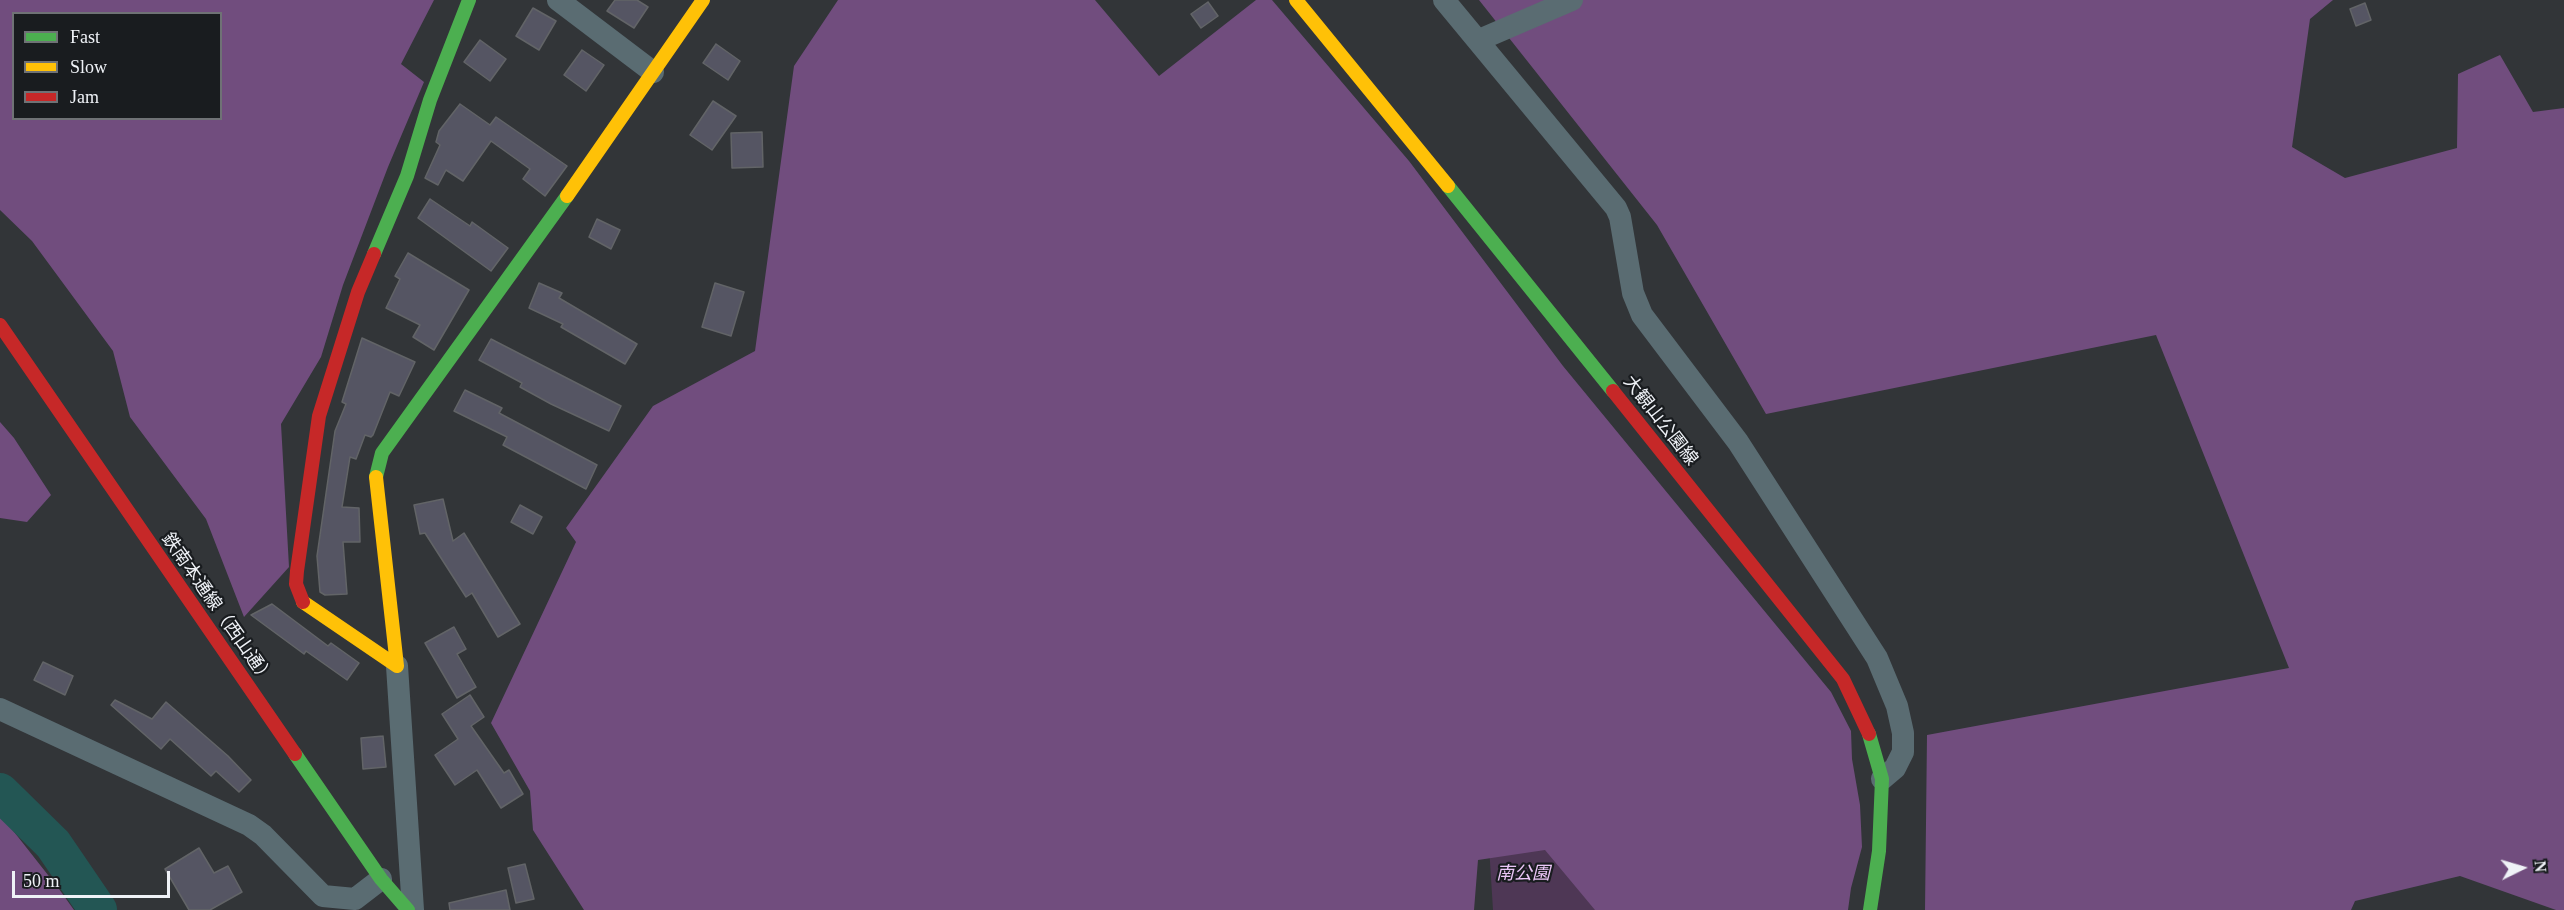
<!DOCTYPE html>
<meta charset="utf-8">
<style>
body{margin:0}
#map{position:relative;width:2564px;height:910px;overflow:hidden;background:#323538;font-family:"Times New Roman",serif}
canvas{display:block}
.legend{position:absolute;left:12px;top:12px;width:210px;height:108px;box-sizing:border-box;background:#191c1f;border:2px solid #6f7275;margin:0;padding:8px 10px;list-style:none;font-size:18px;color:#eff2f7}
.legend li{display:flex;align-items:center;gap:12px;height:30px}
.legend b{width:30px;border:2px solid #6f7275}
.north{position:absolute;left:2492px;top:838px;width:60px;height:60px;-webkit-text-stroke:4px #191c1f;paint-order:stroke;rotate:85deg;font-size:16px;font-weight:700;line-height:24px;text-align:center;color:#eff2f7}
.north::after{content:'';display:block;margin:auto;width:21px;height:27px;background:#eff2f7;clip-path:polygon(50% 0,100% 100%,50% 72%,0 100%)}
.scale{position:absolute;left:12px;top:871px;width:158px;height:27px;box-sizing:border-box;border:3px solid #eff2f7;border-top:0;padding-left:8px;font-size:18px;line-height:21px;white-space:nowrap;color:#eff2f7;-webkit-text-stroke:4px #191c1f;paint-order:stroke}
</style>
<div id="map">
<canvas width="2564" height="910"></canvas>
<ul class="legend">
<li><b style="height:8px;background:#4caf50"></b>Fast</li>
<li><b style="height:8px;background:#ffc107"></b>Slow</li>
<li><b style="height:8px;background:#c62828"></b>Jam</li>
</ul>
<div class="north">N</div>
<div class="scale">50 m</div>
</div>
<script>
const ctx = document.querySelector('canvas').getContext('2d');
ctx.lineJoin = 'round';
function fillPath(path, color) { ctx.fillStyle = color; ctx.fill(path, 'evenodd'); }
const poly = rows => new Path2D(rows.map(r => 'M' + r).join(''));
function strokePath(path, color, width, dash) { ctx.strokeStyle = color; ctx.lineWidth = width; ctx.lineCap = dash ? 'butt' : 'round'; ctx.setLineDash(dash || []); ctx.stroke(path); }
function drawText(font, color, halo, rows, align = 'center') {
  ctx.font = font + ' "Times New Roman","Noto Sans JP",serif'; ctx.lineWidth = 4.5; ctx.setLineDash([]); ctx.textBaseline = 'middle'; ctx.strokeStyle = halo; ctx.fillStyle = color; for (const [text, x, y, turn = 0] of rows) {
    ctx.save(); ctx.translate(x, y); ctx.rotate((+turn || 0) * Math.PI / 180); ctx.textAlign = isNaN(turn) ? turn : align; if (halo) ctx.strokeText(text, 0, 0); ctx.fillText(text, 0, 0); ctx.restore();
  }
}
const green = poly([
 [1487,814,1517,818,1601,910,1493,910]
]);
const forest = poly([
 [0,0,434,0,401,64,424,82,388,167,343,285,321,357,281,424,289,567,244,617,206,519,130,417,113,351,32,241,0,210],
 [14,14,220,14,220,118,14,118],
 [838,0,1095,0,1159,76,1256,0,1272,0,1409,161,1563,366,1831,692,1851,731,1852,759,1860,805,1862,847,1851,888,1848,910,1595,910,1545,850,1478,860,1474,910,584,910,533,830,530,791,491,723,576,542,566,528,653,406,755,351,794,66],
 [1479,0,2333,0,2310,19,2292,147,2345,178,2457,148,2458,74,2500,55,2533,112,2564,108,2564,910,2556,910,2460,876,2355,901,2351,910,1925,910,1927,735,2289,668,2156,335,1766,414,1657,225],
 [0,422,14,438,51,495,27,522,0,518],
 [0,814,59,889,74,910,0,910]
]);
const river = poly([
 [0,792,53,844,98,910]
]);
const building = poly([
 [615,0,637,0,648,7,634,28,607,11,615,0],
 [1208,2,1218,16,1201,28,1191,14,1208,2],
 [2365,3,2371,20,2356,26,2350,9,2365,3],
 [533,8,556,21,539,50,516,36,533,8],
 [480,40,506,59,490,81,464,62,480,40],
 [716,44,740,61,728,80,703,63,716,44],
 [582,50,604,65,586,91,564,75,582,50],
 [713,101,736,116,712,150,690,135,713,101],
 [460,104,490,125,496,117,567,166,545,196,523,179,530,169,491,141,463,181,446,170,438,185,425,178,440,145,436,142,439,131,460,104],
 [762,132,763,167,732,168,731,133,762,132],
 [430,199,470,226,472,222,508,248,491,271,418,218,430,199],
 [597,219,620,230,611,249,589,237,597,219],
 [408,253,469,290,434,350,413,337,420,325,386,308,400,279,395,276,408,253],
 [539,283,562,293,559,298,637,344,625,364,561,327,563,324,529,308,539,283],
 [715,283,744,292,731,336,702,327,715,283],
 [362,338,415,362,399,396,390,392,373,435,371,437,365,435,356,459,350,457,342,507,359,508,360,542,343,542,347,594,325,595,320,592,317,556,335,431,346,404,342,402,362,338],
 [491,339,621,406,609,431,551,404,520,387,522,383,479,360,491,339],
 [465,390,502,408,499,413,597,465,586,489,503,445,507,437,454,411,465,390],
 [443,499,453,541,464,533,520,624,498,637,472,593,466,597,425,533,420,534,414,505,443,499],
 [520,505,542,517,533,534,511,522,520,505],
 [272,604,328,646,331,643,359,663,347,680,306,651,304,654,251,615,272,604],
 [454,627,466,649,457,654,476,687,457,698,425,643,454,627],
 [43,662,73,676,65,695,34,680,43,662],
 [470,695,484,717,471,726,504,773,509,770,523,794,501,808,477,770,455,785,435,755,458,739,442,714,470,695],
 [115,700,152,719,166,702,228,756,251,780,239,792,216,771,211,776,170,739,161,749,111,705,115,700],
 [383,736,386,767,363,769,361,738,383,736],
 [199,848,214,873,228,866,242,892,210,910,189,910,165,869,199,848],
 [525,864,534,899,516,903,508,868,525,864],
 [506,890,510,910,450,910,449,903,506,890]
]);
const street = poly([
 [558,0,653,72],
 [1444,0,1616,208,1620,217,1633,293,1642,315,1738,442,1877,658,1897,706,1903,733,1903,752,1895,768,1882,779],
 [1479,40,1572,0],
 [397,666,413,910],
 [0,709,249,825,263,835,323,896,355,899,381,879]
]);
const fast = poly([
 [1448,186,1613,391],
 [374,254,407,176,430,100,469,0],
 [376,477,382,453,567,196],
 [1869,734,1882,779,1879,851,1870,910],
 [295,754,381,879,408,910]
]);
const slow = poly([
 [1296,0,1448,186],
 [567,196,703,0],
 [303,602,397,666,376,477]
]);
const jam = poly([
 [0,325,295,754],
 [1613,391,1843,679,1869,734],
 [303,602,296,584,297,571,319,416,358,292,374,254]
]);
const streetNames = [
 ["大観山公園線",1660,421,52],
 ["鉄南本通線（西山通）",217,609,55]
];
const parkNames = [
 ["南公園",1523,874]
];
fillPath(green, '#4e3755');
fillPath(forest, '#714d7e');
strokePath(river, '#235654', 38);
fillPath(building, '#555563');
strokePath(building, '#626467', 1.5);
strokePath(street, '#5a6c72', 22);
strokePath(fast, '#4caf50', 14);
strokePath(slow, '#ffc107', 14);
strokePath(jam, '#c62828', 14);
drawText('18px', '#eff2f7', '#191c1f', streetNames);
drawText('italic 18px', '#ebc6f7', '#191c1f', parkNames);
</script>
